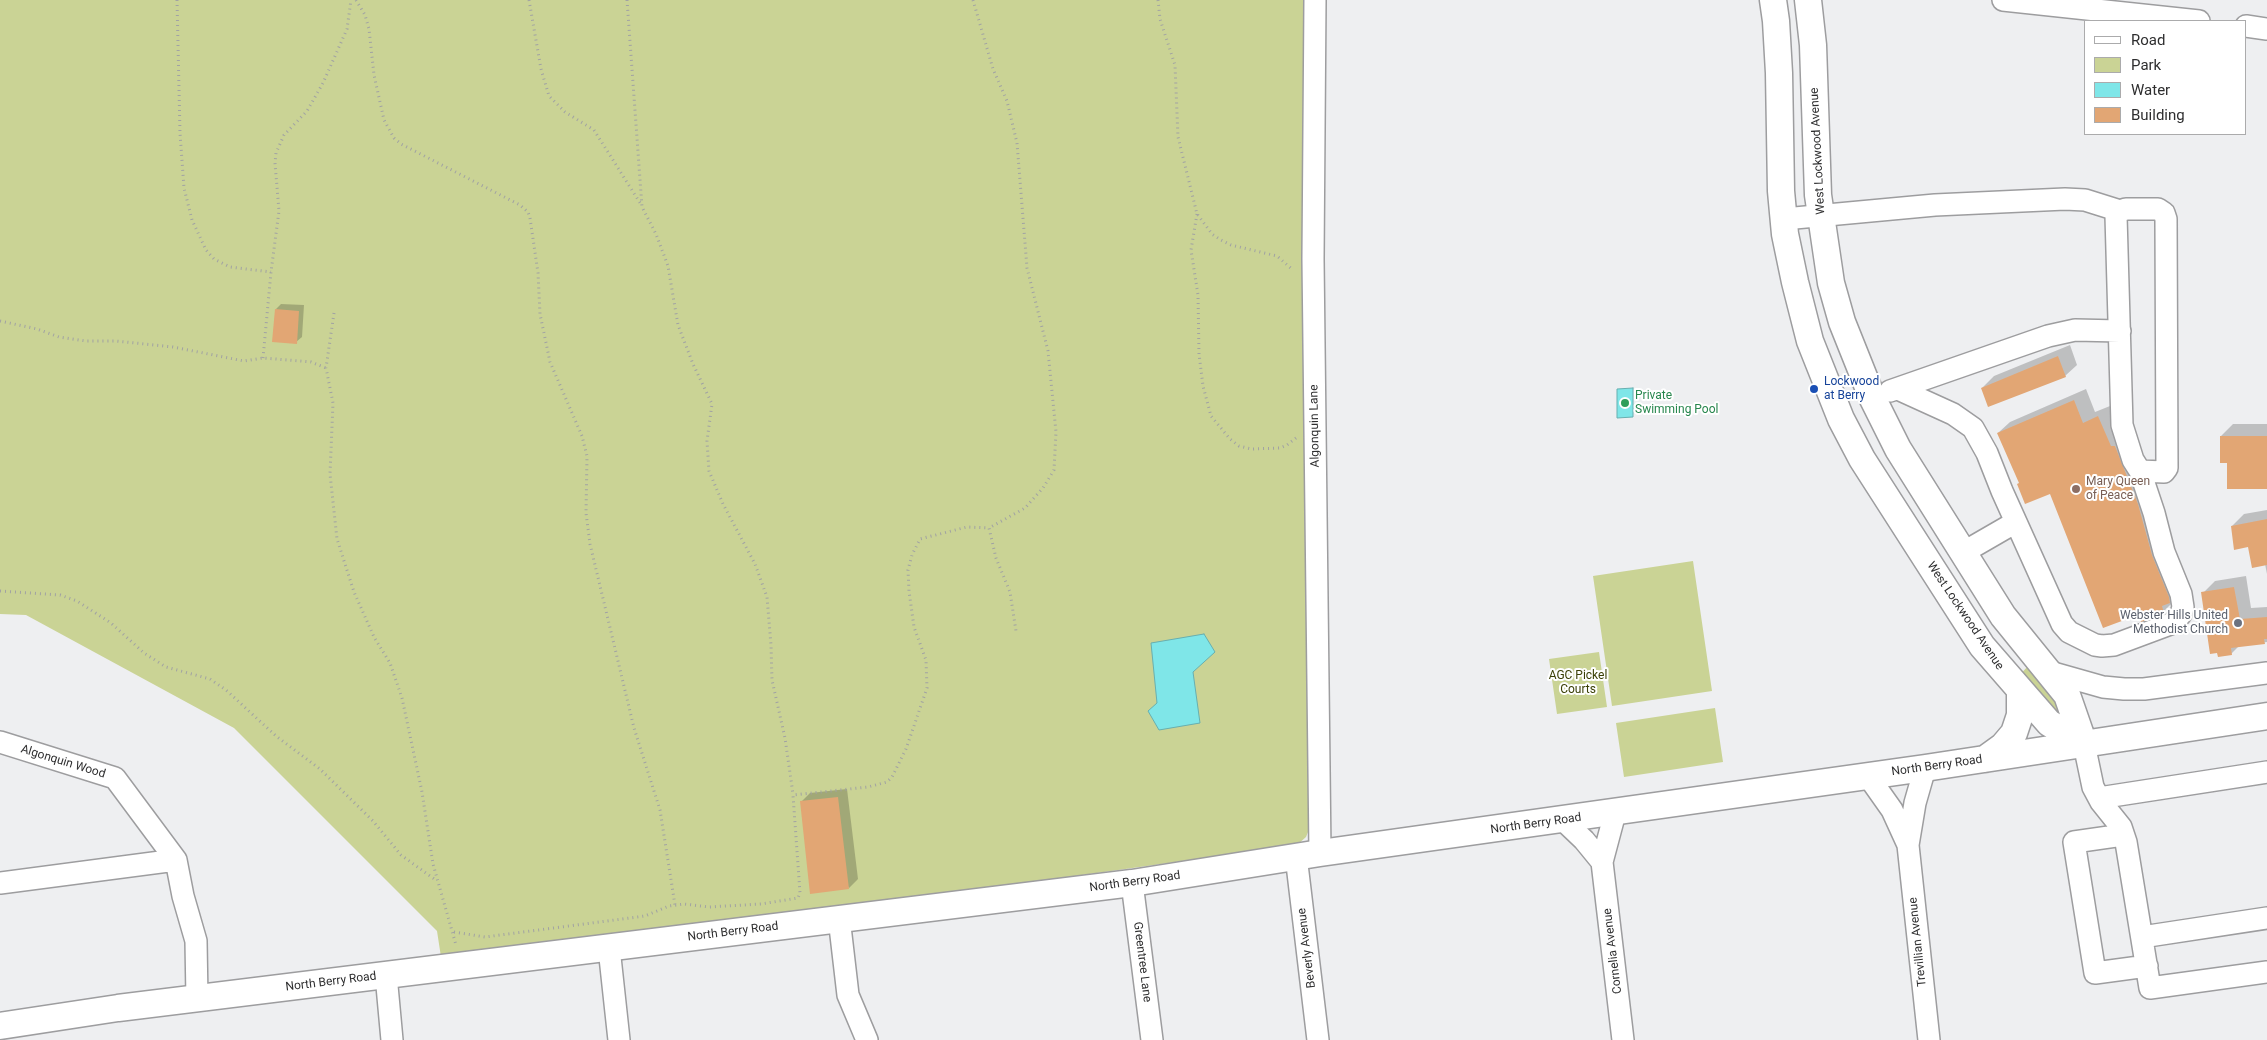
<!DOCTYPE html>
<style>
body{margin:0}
#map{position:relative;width:2267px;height:1040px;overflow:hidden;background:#eeeff1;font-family:Roboto,sans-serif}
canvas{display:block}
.legend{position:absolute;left:2084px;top:20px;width:162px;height:115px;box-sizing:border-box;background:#fff;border:1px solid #ababac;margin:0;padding:6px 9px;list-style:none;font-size:15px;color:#2e2e2f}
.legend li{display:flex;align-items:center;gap:10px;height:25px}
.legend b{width:25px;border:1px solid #ababac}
</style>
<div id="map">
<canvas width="2267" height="1040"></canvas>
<ul class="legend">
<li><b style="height:6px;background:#fff"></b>Road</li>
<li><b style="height:14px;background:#cad395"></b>Park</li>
<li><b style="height:14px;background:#7fe6e8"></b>Water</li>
<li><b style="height:14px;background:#e2a674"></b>Building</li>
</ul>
</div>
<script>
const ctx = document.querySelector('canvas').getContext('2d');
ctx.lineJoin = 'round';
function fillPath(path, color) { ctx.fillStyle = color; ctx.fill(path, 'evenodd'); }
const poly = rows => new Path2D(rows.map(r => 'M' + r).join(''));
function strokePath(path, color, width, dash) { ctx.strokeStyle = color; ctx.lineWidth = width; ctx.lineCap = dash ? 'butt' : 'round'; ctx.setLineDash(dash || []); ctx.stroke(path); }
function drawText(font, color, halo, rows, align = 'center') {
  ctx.font = font + ' Roboto,sans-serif'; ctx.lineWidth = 4; ctx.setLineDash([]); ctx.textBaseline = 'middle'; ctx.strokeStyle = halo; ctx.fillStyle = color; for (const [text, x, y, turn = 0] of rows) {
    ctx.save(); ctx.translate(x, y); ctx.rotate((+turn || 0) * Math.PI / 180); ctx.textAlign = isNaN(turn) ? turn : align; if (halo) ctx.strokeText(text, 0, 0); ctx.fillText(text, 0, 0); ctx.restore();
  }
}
const green = poly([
 [0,0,1306,0,1313,820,1306,837,1297,845,968,891,441,957,437,931,234,728,26,615,0,614],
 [1693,561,1712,691,1612,706,1593,576],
 [1599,652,1607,707,1557,714,1549,659],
 [2028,666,2047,682,2063,713,2058,717,2017,678],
 [1715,708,1723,762,1624,777,1616,723]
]);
const water = poly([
 [1633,388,1633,417,1617,418,1617,389,1633,388],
 [1204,634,1215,652,1193,672,1200,723,1159,730,1148,711,1157,703,1151,643,1204,634]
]);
const shadow = poly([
 [281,304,304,305,302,337,296,342,276,309],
 [2070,345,2077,365,2065,376,1982,388,1994,376],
 [2086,389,2095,412,2110,406,2122,435,2175,600,2163,612,2139,613,2050,493,2020,483,1998,433,2010,422],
 [2233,424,2267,424,2267,488,2228,462,2221,436],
 [2267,510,2267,574,2265,564,2232,526,2244,514],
 [2246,576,2251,608,2267,607,2267,642,2239,646,2231,654,2203,593,2215,581],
 [847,789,858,879,849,888,801,802,810,793]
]);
const building = poly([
 [275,309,299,311,297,344,272,342],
 [2058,356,2066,377,1988,407,1981,388],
 [2074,400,2083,423,2098,416,2111,446,2115,446,2138,504,2152,555,2169,597,2170,603,2162,606,2164,613,2141,622,2138,615,2103,628,2050,494,2025,504,2017,484,2019,483,1997,433],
 [2220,436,2267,436,2267,489,2227,489,2227,463,2220,463],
 [2267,519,2267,565,2252,568,2248,547,2234,550,2231,526],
 [2234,587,2240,619,2267,617,2267,639,2264,639,2265,644,2231,648,2232,655,2218,657,2217,653,2210,654,2201,592],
 [838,797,849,889,810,894,800,801]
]);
const path = poly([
 [177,0,180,133,184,188,192,220,206,250,214,259,230,267,271,272],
 [356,0,365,15,369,29,374,75,384,120,394,138,401,144,520,205,528,212,530,218,538,273,540,314,550,362,582,436,587,456,586,513,590,544,634,728,660,810,675,905],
 [529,0,541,69,549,96,565,112,594,130,642,206],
 [627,0,642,207,656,234,668,266,678,325,693,364,712,404,707,441,709,471,723,504,755,564,767,597,771,645,772,680,785,738,793,794],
 [973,0,993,69,1007,101,1017,143,1027,268,1048,351,1056,432,1054,470,1043,488,1025,508,989,528,996,558,1010,592,1016,631],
 [1158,0,1160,19,1175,65,1178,137,1197,214,1212,234,1221,240,1231,245,1277,256,1293,270],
 [1197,214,1191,250,1198,295,1199,354,1203,386,1211,416,1230,439,1239,446,1251,449,1280,448,1287,445,1296,438],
 [334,313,326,368,333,403,330,474,337,539,354,592,374,637,390,663,402,698,422,792,433,864,456,945],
 [0,321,37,329,59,337,86,341,116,341,173,347,244,361,263,358,300,361,311,362,326,368],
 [263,358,271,272,279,211,275,163,276,153,284,135,307,111,323,83,347,29,351,0],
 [0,591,60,595,77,601,111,623,144,653,166,667,210,679,226,690,276,736,320,769,373,821,401,855,437,881],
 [454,932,485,937,645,916,669,906,684,904,709,907,761,904,798,898,800,893,793,795,868,787,887,782,892,777,906,749,927,688,926,660,914,627,909,591,908,570,912,555,920,539,967,527,989,528]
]);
const minor = poly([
 [1315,0,1313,259,1320,853],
 [2003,0,2199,21],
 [2246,26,2267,29],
 [1784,219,1935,205,2065,199,2085,200,2120,211],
 [1898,389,1953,414,1973,428,1987,453,2002,491,2062,624,2069,632,2095,645,2102,646,2114,645,2173,623,2181,614,2183,607,2181,594,2164,552,2154,513,2140,471,2133,460,2122,425,2116,216,2120,211,2126,209,2158,209,2164,213,2166,219,2167,468,2164,472,2140,471],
 [1890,391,2048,336,2075,330,2120,331],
 [1964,552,2016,522],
 [2050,672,2103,687,2124,689,2144,689,2267,673],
 [0,742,115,778,176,860,0,883],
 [2084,744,2093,787,2101,802,2121,827,2126,842,2150,988,2267,972],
 [1868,776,1892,810,1908,845,1915,803,1925,768],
 [2099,798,2267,772],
 [1563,820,1584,840,1602,862,1615,813],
 [2123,835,2074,842,2095,973,2147,966],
 [1908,845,1929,1040],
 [1296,856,1318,1040],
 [176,860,183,896,196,941,197,999],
 [1602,862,1623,1040],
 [1132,883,1152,1040],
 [839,918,848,995,867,1040],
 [2142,937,2267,918],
 [609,948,619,1040],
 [386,975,392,1040]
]);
const major = poly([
 [1773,0,1776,21,1779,73,1781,191,1785,234,1795,282,1810,341,1841,419,1862,459,1982,646,2049,723,2084,744],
 [1808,0,1813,45,1818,195,1831,283,1842,322,1872,397,1898,449,2003,616,2067,695,2084,744],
 [1985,759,2003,746,2014,733,2020,715,2020,691],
 [0,1026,118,1008,1132,883,1320,853,1925,768,2267,716]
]);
const markers = [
 [1814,389,5,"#1a4fb4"],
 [1625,403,5,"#2e9e5b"],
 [2076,489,5,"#8d6e63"],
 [2238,623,5,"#6b7280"]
];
const streetNames = [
 ["West Lockwood Avenue",1818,151,-93],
 ["Algonquin Lane",1315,426,-91],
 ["West Lockwood Avenue",1965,616,56],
 ["Algonquin Wood",63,762,17],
 ["North Berry Road",1937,766,-8],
 ["North Berry Road",1536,824,-8],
 ["North Berry Road",1135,882,-8],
 ["North Berry Road",733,932,-7],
 ["Trevillian Avenue",1918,942,-96],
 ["Beverly Avenue",1307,948,-97],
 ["Cornelia Avenue",1613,951,-97],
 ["Greentree Lane",1142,962,83],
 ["North Berry Road",331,982,-7]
];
const transitNames = [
 ["Lockwood",1824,382],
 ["at Berry",1824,396]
];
const leisureNames = [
 ["Private",1635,396],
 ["Swimming Pool",1635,410]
];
const educationNames = [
 ["Mary Queen",2086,482],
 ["of Peace",2086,496]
];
const worshipNames = [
 ["Webster Hills United",2228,616],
 ["Methodist Church",2228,630]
];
const parkNames = [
 ["AGC Pickel",1578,676],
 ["Courts",1578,690]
];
fillPath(green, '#cad395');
fillPath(water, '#7fe6e8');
strokePath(water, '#67afb0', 1);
fillPath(shadow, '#0003');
fillPath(building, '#e2a674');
strokePath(minor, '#9d9d9f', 24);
strokePath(major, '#9d9d9f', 29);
strokePath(path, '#a1a2a3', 3, [1, 4]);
strokePath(minor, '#fff', 21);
strokePath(major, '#fff', 26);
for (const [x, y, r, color] of markers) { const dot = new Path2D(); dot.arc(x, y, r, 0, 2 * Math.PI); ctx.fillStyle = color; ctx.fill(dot); strokePath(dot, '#fff', 2); }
drawText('12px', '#2e2e2f', '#fff', streetNames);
drawText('12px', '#164399', '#fff', transitNames, 'left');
drawText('12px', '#27864d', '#fff', leisureNames, 'left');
drawText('12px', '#785e54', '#fff', educationNames, 'left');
drawText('12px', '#5b616d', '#fff', worshipNames, 'right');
drawText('12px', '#3a3f05', '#fff', parkNames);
</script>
